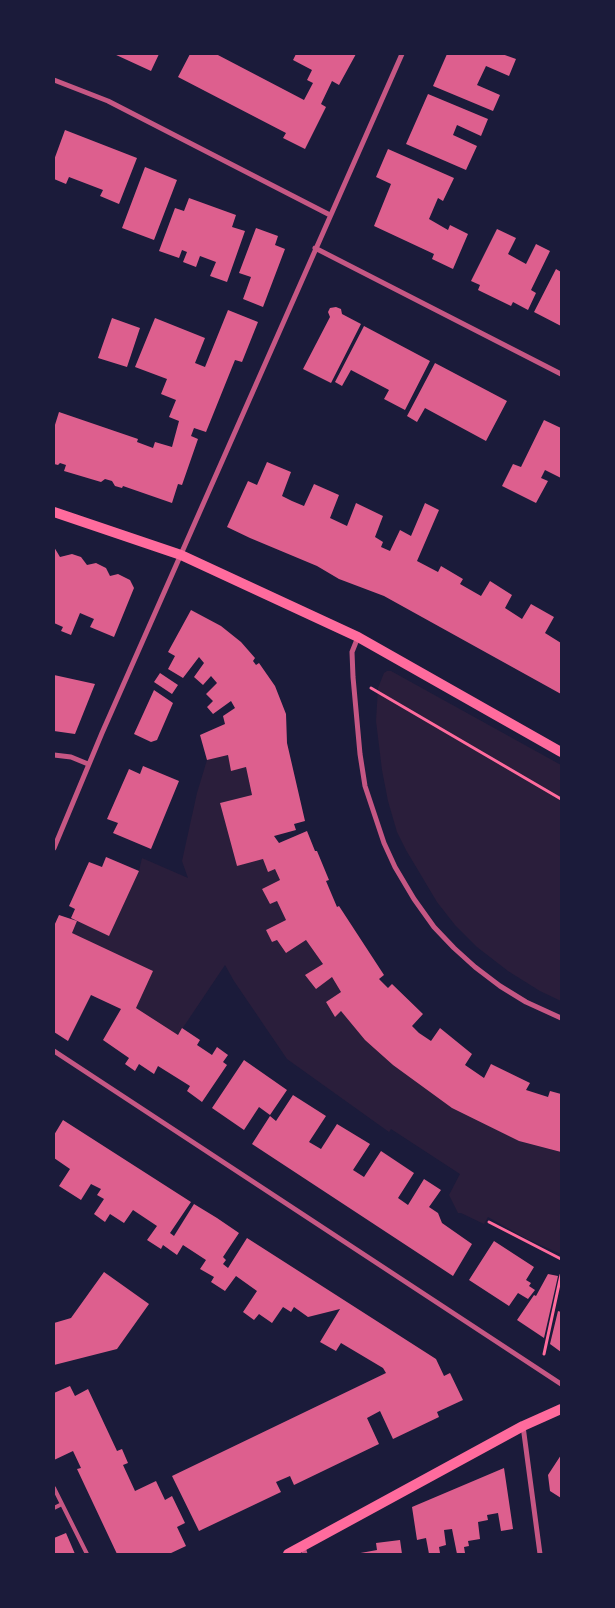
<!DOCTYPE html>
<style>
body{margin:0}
#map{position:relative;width:615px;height:1608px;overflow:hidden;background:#1b1b3a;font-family:"Space Grotesk",sans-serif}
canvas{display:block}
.frame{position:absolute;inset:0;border:55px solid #1b1b3a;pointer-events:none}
</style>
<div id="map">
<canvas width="615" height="1608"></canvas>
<div class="frame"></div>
</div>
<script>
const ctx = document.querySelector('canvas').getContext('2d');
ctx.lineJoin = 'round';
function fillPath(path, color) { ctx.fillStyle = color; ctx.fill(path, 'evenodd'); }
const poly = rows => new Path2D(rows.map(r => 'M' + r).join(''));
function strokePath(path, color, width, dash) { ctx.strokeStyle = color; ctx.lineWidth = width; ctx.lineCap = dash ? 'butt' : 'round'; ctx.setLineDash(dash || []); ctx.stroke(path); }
const green = poly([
 [387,671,391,671,561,765,561,1001,540,991,508,971,477,947,455,925,437,902,406,850,397,832,388,801,382,770,376,721,378,688,384,673],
 [228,755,231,770,246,767,252,795,220,803,237,866,263,859,275,869,280,880,262,889,270,904,277,901,286,920,266,930,272,942,277,940,286,953,306,940,323,964,306,975,316,988,332,977,341,992,326,1002,335,1017,341,1011,486,1124,519,1141,561,1152,561,1254,527,1239,488,1217,484,1224,461,1213,458,1213,449,1195,460,1174,391,1129,389,1132,287,1059,234,981,225,965,178,1035,136,1008,151,970,72,933,77,921,109,935,139,871,142,858,188,878,182,861,197,793,207,760]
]);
const building = poly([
 [114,54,159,54,151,71],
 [190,54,216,54,304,100,313,83,307,80,312,70,293,60,296,54,356,54,339,85,332,81,321,104,326,107,305,149,283,138,286,133,178,77],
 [447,54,502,54,516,59,509,76,486,66,477,85,500,95,493,111,433,86],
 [428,94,488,119,481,136,457,125,453,135,477,146,466,170,406,144],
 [65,130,137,158,119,204,100,196,103,190,69,177,66,184,54,179,54,160],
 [388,149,454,178,443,201,438,198,429,219,448,230,450,225,468,234,453,269,432,259,434,254,374,226,391,184,376,177],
 [145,167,177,180,154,240,122,228],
 [189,198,236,215,232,227,245,231,227,282,210,276,216,262,200,256,196,267,183,262,187,252,182,250,179,258,159,251,175,208,184,211],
 [256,228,278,236,275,245,285,249,263,307,243,299,251,277,239,273],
 [497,229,516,238,508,254,526,264,536,244,550,251,531,290,536,293,528,310,513,302,511,306,478,290,480,285,471,281],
 [556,269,561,272,561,326,534,312],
 [336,307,341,309,342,314,361,324,331,383,303,369,330,317,328,312,330,308],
 [228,310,258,322,242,362,235,360,206,432,194,428,191,436,198,439,182,485,178,484,172,503,123,486,122,488,115,486,112,481,105,479,101,482,64,471,66,465,60,463,58,465,54,464,54,428,59,412,138,439,137,442,153,448,155,442,172,447,179,421,169,417,176,400,161,394,167,379,135,367,155,318,205,338,195,363,205,367],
 [112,318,140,328,127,367,98,358],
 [364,326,430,361,405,410,384,399,389,390,351,370,342,386,335,382],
 [435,363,507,401,486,441,425,408,417,422,407,416],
 [544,420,561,428,561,478,545,470,541,478,548,481,536,503,502,486,513,464,521,467],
 [267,462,291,472,282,496,292,501,304,506,314,484,339,495,330,518,347,526,356,503,383,516,375,537,383,542,381,547,390,551,400,530,411,536,425,503,439,510,417,561,438,572,441,566,463,579,460,584,481,596,490,581,512,595,505,608,522,619,531,604,554,617,545,633,561,643,561,694,384,596,339,579,317,566,250,538,227,527,248,481,257,485],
 [54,547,60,557,72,554,81,557,87,565,96,563,106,568,110,576,118,574,130,580,134,588,114,637,90,627,94,619,80,613,71,635,61,631,63,627,54,623],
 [191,610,221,626,241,642,255,658,253,661,256,665,259,663,275,686,286,714,287,743,305,821,294,824,296,830,274,836,279,843,307,831,315,851,317,851,329,880,326,881,337,907,339,906,384,975,379,979,388,988,392,984,423,1014,412,1026,419,1033,431,1041,440,1028,472,1054,465,1065,484,1078,491,1064,530,1083,526,1090,548,1097,550,1091,561,1094,561,1152,519,1141,452,1108,393,1065,365,1040,341,1011,335,1017,326,1002,341,992,332,977,316,989,305,975,323,964,306,940,286,953,277,940,272,942,266,930,286,920,277,901,270,904,262,889,280,880,275,869,268,872,263,859,237,866,220,803,252,795,246,767,231,771,228,755,207,760,200,735,225,724,223,716,235,708,231,701,213,714,207,707,213,701,206,694,217,683,211,676,203,685,194,677,204,663,199,657,183,678,168,669,175,656,168,652],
 [160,673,178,685,172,694,154,682],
 [54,675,95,684,75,734,54,731],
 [154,690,173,703,157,740,151,742,134,734],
 [143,766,179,781,151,849,113,833,118,823,107,819,129,769,140,774],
 [106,857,139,871,109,936,71,918,75,909,69,906,89,862,102,867],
 [59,915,77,921,72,933,153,971,136,1008,178,1035,182,1028,200,1040,197,1045,212,1055,217,1047,228,1055,223,1062,227,1065,202,1102,187,1091,190,1086,158,1066,154,1074,139,1064,135,1071,125,1064,129,1058,103,1040,121,1009,91,995,68,1041,54,1032,54,926],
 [244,1060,287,1090,270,1115,259,1107,244,1130,212,1108],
 [293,1095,326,1116,309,1142,321,1149,337,1124,370,1144,353,1170,364,1177,381,1151,414,1173,398,1198,408,1205,424,1179,441,1190,429,1207,438,1213,442,1223,472,1244,453,1276,252,1144,270,1116,276,1121],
 [63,1120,191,1202,170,1233,174,1236,194,1204,217,1218,239,1233,223,1257,226,1260,223,1264,228,1268,247,1238,436,1359,444,1376,450,1373,463,1400,437,1412,439,1417,393,1439,380,1411,367,1418,379,1444,294,1485,290,1476,276,1482,281,1492,199,1531,172,1476,386,1373,383,1368,341,1343,336,1351,320,1342,340,1309,308,1317,294,1307,291,1312,283,1307,272,1323,259,1314,254,1320,243,1312,257,1291,236,1276,225,1291,211,1282,214,1277,200,1269,206,1260,183,1245,177,1255,163,1245,161,1249,147,1240,157,1226,133,1210,124,1223,110,1214,105,1222,94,1214,104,1199,97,1195,101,1189,91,1184,81,1200,59,1186,70,1169,54,1158,54,1135],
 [494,1241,534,1267,526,1280,531,1283,529,1286,535,1290,528,1299,518,1293,509,1306,469,1280],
 [104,1272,149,1304,117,1349,54,1365,54,1323,71,1318],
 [548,1274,558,1276,544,1338,517,1320,534,1295,536,1296],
 [558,1311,561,1312,561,1352,550,1344],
 [70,1386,75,1396,88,1389,117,1451,122,1449,128,1463,123,1465,135,1491,156,1481,165,1500,172,1496,185,1523,177,1527,186,1546,169,1554,117,1554,77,1469,81,1468,73,1451,54,1460,54,1393],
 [561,1455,561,1498,550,1491,548,1475],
 [504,1468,513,1529,501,1531,498,1513,487,1515,488,1520,478,1522,480,1539,468,1541,469,1546,464,1547,465,1553,457,1554,452,1529,444,1530,446,1545,439,1547,440,1553,429,1554,426,1538,417,1540,412,1507],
 [66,1533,75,1554,54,1554,54,1538],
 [400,1540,402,1554,355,1554,377,1550,376,1543]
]);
const path = poly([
 [371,688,561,799],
 [489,1222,561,1259],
 [544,1354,561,1275]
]);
const service = poly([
 [54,1488,87,1554],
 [54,1508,62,1504]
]);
const minor = poly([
 [54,80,108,101,330,215],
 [315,248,561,374],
 [358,637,352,652,353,677,360,754,365,786,384,843,395,867,414,899,434,927,454,948,475,967,500,986,526,1002,561,1018],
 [54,755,71,757,88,764],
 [54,848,102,733,402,54],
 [54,1051,561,1384],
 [523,1426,540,1554],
 [303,1547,305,1554]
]);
const secondary = poly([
 [54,512,181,555,358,637,561,752],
 [288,1554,523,1426,561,1409]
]);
fillPath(green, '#2a1e3b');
fillPath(building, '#dd5f8e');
strokePath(path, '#ff6b9d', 3);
strokePath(service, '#c65784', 4);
strokePath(minor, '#c65784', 5);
strokePath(secondary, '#ff6b9d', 10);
</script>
